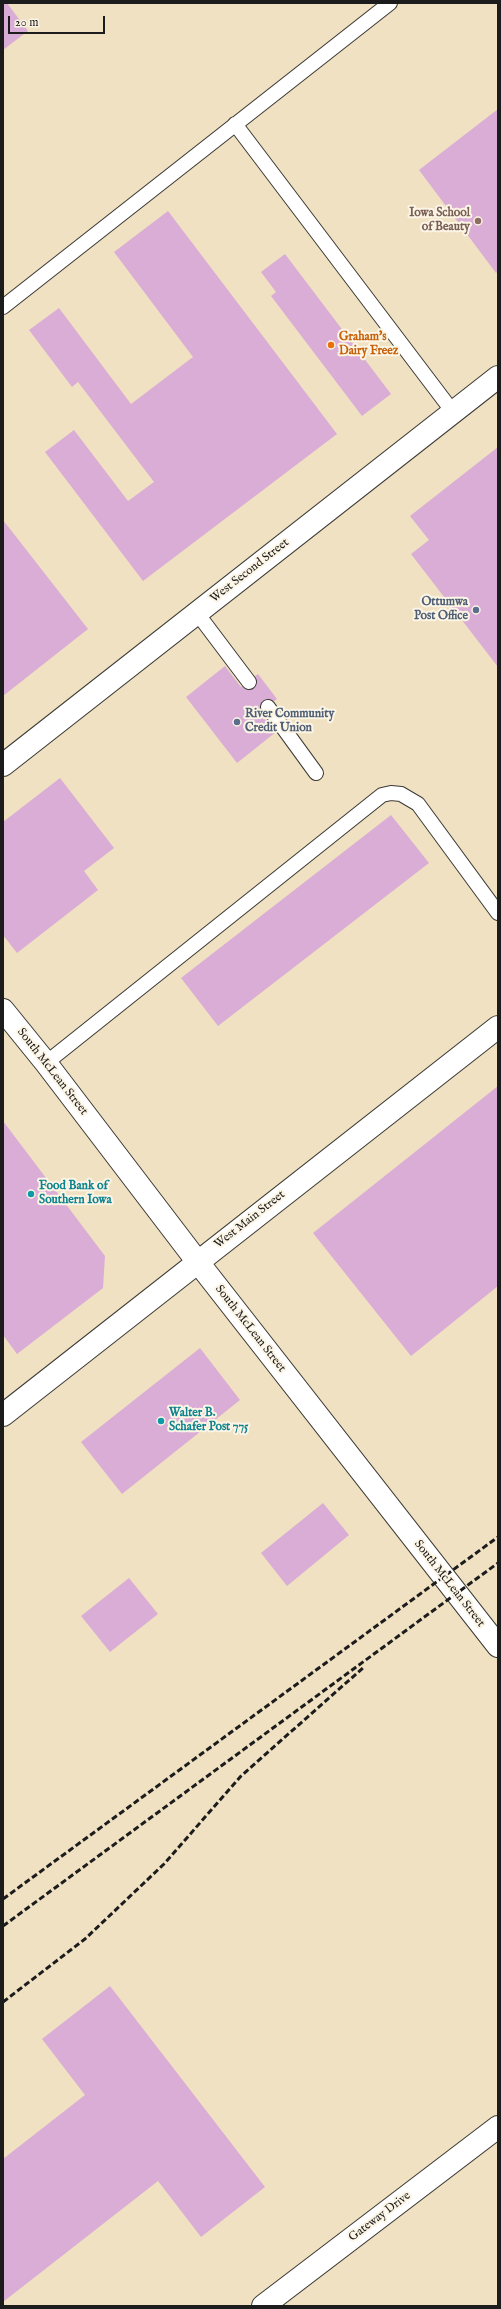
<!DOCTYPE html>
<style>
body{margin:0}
#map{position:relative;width:501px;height:2309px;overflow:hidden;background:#efe1c1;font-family:"IM FELL English",serif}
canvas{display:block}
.frame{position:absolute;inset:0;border:4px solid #1c1c1c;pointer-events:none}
.scale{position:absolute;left:8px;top:16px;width:97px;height:18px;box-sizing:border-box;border:2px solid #1c1c1c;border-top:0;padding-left:5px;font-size:12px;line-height:14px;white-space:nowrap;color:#1c1c1c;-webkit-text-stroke:3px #fcf5e5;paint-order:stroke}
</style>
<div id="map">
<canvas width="501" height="2309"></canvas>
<div class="frame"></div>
<div class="scale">20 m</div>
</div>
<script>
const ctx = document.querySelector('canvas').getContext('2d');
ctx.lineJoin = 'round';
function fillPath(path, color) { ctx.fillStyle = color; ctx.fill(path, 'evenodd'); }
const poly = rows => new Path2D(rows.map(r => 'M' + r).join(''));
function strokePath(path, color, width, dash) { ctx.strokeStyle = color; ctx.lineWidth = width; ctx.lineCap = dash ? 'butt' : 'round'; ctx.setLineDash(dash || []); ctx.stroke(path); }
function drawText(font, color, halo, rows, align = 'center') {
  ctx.font = font + ' "IM FELL English",serif'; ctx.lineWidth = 4; ctx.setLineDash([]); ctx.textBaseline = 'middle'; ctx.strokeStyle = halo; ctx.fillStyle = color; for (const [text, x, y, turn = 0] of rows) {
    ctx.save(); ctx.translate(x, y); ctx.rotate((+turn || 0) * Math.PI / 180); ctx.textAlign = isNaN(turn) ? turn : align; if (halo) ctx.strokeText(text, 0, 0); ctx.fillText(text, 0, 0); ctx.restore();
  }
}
const building = poly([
 [3,3,7,3,28,31,3,50],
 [498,109,498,271,496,273,419,170],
 [168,211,337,434,143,581,45,452,74,430,128,501,154,482,78,382,72,387,29,330,59,308,131,404,193,357,114,252],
 [285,254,391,394,362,416,271,296,276,292,261,272],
 [498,447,498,667,411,554,429,540,410,516],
 [3,520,88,629,3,696],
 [225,666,241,687,258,674,277,699,260,712,276,732,237,763,186,697],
 [60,778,114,848,84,871,98,890,17,953,3,935,3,822],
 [391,815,429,863,218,1026,181,978],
 [498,1086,498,1286,411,1356,313,1233],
 [3,1121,105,1256,103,1288,17,1354,3,1335],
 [200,1348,240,1400,122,1494,81,1442],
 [323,1503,349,1535,287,1586,261,1553],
 [129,1578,158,1614,110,1652,81,1616],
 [110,1986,265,2187,201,2237,158,2181,3,2302,3,2159,85,2095,42,2039]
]);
const service = poly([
 [235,124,453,412],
 [3,307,390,3],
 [197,613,249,682],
 [268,707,316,773],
 [46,1063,382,795,391,793,401,794,418,804,498,913]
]);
const minor = poly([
 [3,1010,46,1063,197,1261,498,1646]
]);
const tertiary = poly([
 [263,2306,498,2127]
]);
const secondary = poly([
 [3,765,498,377],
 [3,1415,498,1027]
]);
const rail = poly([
 [3,1899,498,1537],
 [3,1926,498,1563],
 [3,2002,85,1939,164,1864,241,1776,364,1667]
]);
const markers = [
 [478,221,4,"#8d6e63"],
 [331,345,4,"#e8710a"],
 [476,610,4,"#5c6f8a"],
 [237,722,4,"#5c6f8a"],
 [31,1194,4,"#0f9aa8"],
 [161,1421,4,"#0f9aa8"]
];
const educationNames = [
 ["Iowa School",470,214],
 ["of Beauty",470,228]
];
const foodNames = [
 ["Graham's",339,338],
 ["Dairy Freez",339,352]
];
const streetNames = [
 ["West Second Street",250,571,-38],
 ["South McLean Street",52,1072,52],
 ["West Main Street",250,1220,-38],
 ["South McLean Street",250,1329,52],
 ["South McLean Street",449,1584,52],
 ["Gateway Drive",380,2217,-37]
];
const serviceNames = [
 ["Ottumwa",468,603],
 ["Post Office",468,617],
 ["River Community",245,715,"left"],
 ["Credit Union",245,729,"left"]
];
const cultureNames = [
 ["Food Bank of",39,1187],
 ["Southern Iowa",39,1201],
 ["Walter B.",169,1414],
 ["Schafer Post 775",169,1428]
];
fillPath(building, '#daadd6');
strokePath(service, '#3c3a35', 16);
strokePath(minor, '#3c3a35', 24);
strokePath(tertiary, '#3c3a35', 24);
strokePath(secondary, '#3c3a35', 24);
strokePath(service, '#fff', 14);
strokePath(minor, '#fff', 22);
strokePath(tertiary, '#fff', 22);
strokePath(secondary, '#fff', 22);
strokePath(rail, '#1c1c1c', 3, [6, 3]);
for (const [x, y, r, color] of markers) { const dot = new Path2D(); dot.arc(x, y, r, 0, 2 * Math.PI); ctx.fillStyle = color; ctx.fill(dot); strokePath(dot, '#fcf5e5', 1.5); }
drawText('bold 12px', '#785e54', '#fcf5e5', educationNames, 'right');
drawText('bold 12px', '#c56008', '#fcf5e5', foodNames, 'left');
drawText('12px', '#1c1c1c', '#fcf5e5', streetNames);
drawText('bold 12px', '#4e5e75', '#fcf5e5', serviceNames, 'right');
drawText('bold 12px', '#0d838f', '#fcf5e5', cultureNames, 'left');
</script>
